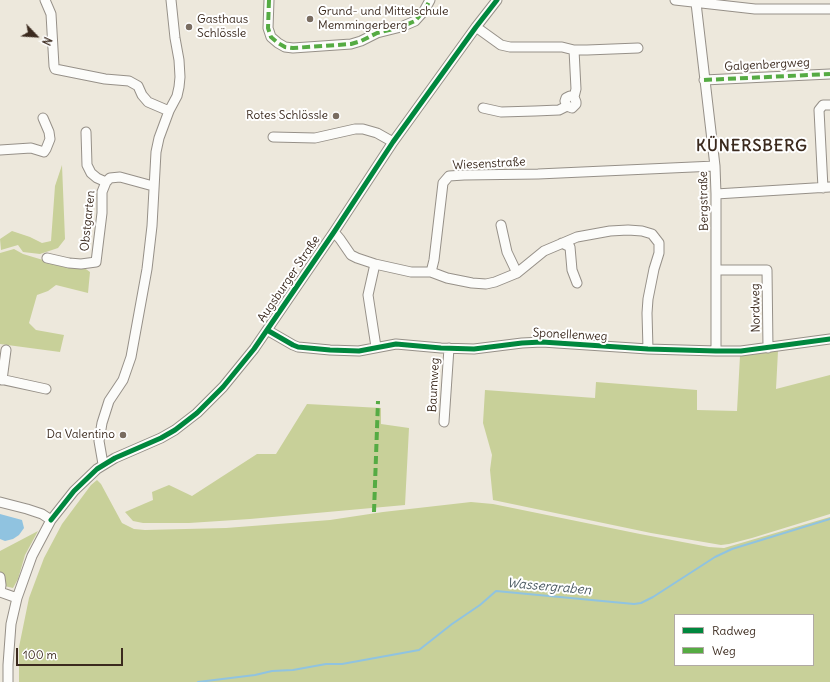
<!DOCTYPE html>
<meta charset="utf-8">
<style>
body{margin:0}
#map{position:relative;width:830px;height:682px;overflow:hidden;background:#ede8dc;font-family:Delius,sans-serif}
canvas{display:block}
.legend{position:absolute;left:674px;top:614px;width:140px;height:52px;box-sizing:border-box;background:#fff;border:1px solid #b1aaa5;margin:0;padding:5px 7px;list-style:none;font-size:12px;color:#3b2a1e}
.legend li{display:flex;align-items:center;gap:8px;height:20px}
.legend b{width:20px;border:1px solid #b1aaa5}
.north{position:absolute;left:16px;top:16px;width:40px;height:40px;-webkit-text-stroke:3px #fff;paint-order:stroke;rotate:115deg;font-size:11px;font-weight:700;line-height:16px;text-align:center;color:#3b2a1e}
.north::after{content:'';display:block;margin:auto;width:14px;height:18px;background:#3b2a1e;clip-path:polygon(50% 0,100% 100%,50% 72%,0 100%)}
.scale{position:absolute;left:16px;top:648px;width:107px;height:18px;box-sizing:border-box;border:2px solid #3b2a1e;border-top:0;padding-left:5px;font-size:12px;line-height:14px;white-space:nowrap;color:#3b2a1e;-webkit-text-stroke:3px #fff;paint-order:stroke}
</style>
<div id="map">
<canvas width="830" height="682"></canvas>
<ul class="legend">
<li><b style="height:5px;background:#00873e"></b>Radweg</li>
<li><b style="height:5px;background:#55ab43"></b>Weg</li>
</ul>
<div class="north">N</div>
<div class="scale">100 m</div>
</div>
<script>
const ctx = document.querySelector('canvas').getContext('2d');
ctx.lineJoin = 'round';
function fillPath(path, color) { ctx.fillStyle = color; ctx.fill(path, 'evenodd'); }
const poly = rows => new Path2D(rows.map(r => 'M' + r).join(''));
function strokePath(path, color, width, dash) { ctx.strokeStyle = color; ctx.lineWidth = width; ctx.lineCap = dash ? 'butt' : 'round'; ctx.setLineDash(dash || []); ctx.stroke(path); }
function drawText(font, color, halo, rows, align = 'center') {
  ctx.font = font + ' Delius,sans-serif'; ctx.lineWidth = 4; ctx.setLineDash([]); ctx.textBaseline = 'middle'; ctx.strokeStyle = halo; ctx.fillStyle = color; for (const [text, x, y, turn = 0] of rows) {
    ctx.save(); ctx.translate(x, y); ctx.rotate((+turn || 0) * Math.PI / 180); ctx.textAlign = isNaN(turn) ? turn : align; if (halo) ctx.strokeText(text, 0, 0); ctx.fillText(text, 0, 0); ctx.restore();
  }
}
const green = poly([
 [62,165,65,239,58,248,40,254,23,252,18,245,1,250,0,239,12,231,30,237,42,243,51,241,55,186],
 [14,249,23,254,43,260,83,267,90,272,88,293,56,285,48,291,37,295,29,323,36,330,64,335,60,352,0,344,0,253],
 [778,351,776,389,830,375,830,514,752,538,729,544,721,545,651,533,493,500,490,470,492,455,483,423,485,390,595,398,596,382,697,390,697,410,737,411,740,356],
 [307,404,381,408,381,424,409,428,405,505,250,519,189,523,143,523,133,521,125,512,153,500,152,492,169,485,192,496,257,454,276,454],
 [97,480,101,484,122,523,134,529,145,530,226,528,330,520,383,512,471,502,493,504,640,534,709,547,724,548,830,517,830,682,19,682,19,647,29,598,44,558,62,524,91,485],
 [675,615,813,615,813,665,675,665],
 [38,531,25,555,18,579,13,588,0,585,0,551]
]);
const water = poly([
 [0,514,22,520,24,528,19,535,13,539,5,541,0,539]
]);
const stream = poly([
 [198,682,255,675,272,671,293,670,326,664,342,664,419,650,452,624,480,605,496,591,634,604,641,603,653,597,715,557,732,549,830,519]
]);
const minor = poly([
 [45,0,51,14,54,66,55,69,105,79,129,81,138,86,142,95,148,102,169,111],
 [269,0,268,28,271,37,278,43,285,47,293,48,351,44,361,41,377,33,401,27,415,21,424,11,430,0],
 [675,0,755,9,830,9],
 [696,3,715,166,716,194,716,351],
 [476,27,501,45,510,47,562,47,574,50,587,50,638,48],
 [704,80,830,74],
 [574,97,570,96,566,98,565,101,567,106,572,108,576,104,576,102,574,97,576,89,574,50],
 [483,108,501,112,535,111,559,110,567,106],
 [86,132,87,165,91,173,97,178,106,182],
 [273,137,315,138,355,129,363,129,377,133,393,142],
 [0,150,31,148,44,152,46,149,50,139,49,132,43,118],
 [823,188,819,110,823,105,830,105],
 [716,194,830,187],
 [501,225,507,252,517,273],
 [334,232,340,239,351,255,357,258,375,264,411,272,431,272,434,260,443,183,449,176,464,175,538,174,715,166],
 [562,243,570,247,572,270,577,283],
 [47,258,69,263,81,264,96,262,102,213,102,192,106,182,110,178,120,177,153,186],
 [375,264,368,295,376,347],
 [717,270,767,270,768,348],
 [431,272,447,278,472,283,486,284,495,282,517,273,544,251,577,237,610,231,628,230,642,231,652,234,659,243,659,253,654,269,648,299,647,313,648,349],
 [267,330,293,345,298,347,330,350,359,351,396,344,441,348,474,349,522,343,542,342,648,349,716,351,741,351,830,339],
 [0,379,46,389],
 [2,380,6,350],
 [444,422,449,348],
 [103,464,99,441,102,423,109,401,123,380,131,357,147,269,152,226,156,152,159,138,169,111,177,96,179,87,180,77,179,60,175,38,171,0],
 [0,502,27,509,42,514,51,520],
 [0,577,1,585,0,592],
 [0,592,17,598],
 [8,682,8,665,11,624,17,598,32,556,51,520,74,491,97,469,115,458,161,438,175,430,197,413,223,387,254,349,334,232,393,142,476,27,497,0]
]);
const quiet = poly([
 [269,0,268,28,271,37,278,43,285,47,293,48,351,44,361,41,377,33,401,27,415,21,424,11,430,0],
 [704,80,830,74],
 [374,512,378,401]
]);
const cycleway = poly([
 [267,330,293,345,298,347,330,350,359,351,396,344,441,348,474,349,522,343,542,342,648,349,716,351,741,351,830,339],
 [51,520,74,491,97,469,115,458,161,438,175,430,197,413,223,387,254,349,334,232,393,142,476,27,497,0]
]);
const markers = [
 [310,19,4,"#796c60"],
 [189,27,4,"#796c60"],
 [336,116,4,"#796c60"],
 [123,435,4,"#796c60"]
];
const poiNames = [
 ["Grund- und Mittelschule",318,12],
 ["Memmingerberg",318,26],
 ["Gasthaus",197,20],
 ["Schlössle",197,34],
 ["Rotes Schlössle",328,116,"right"],
 ["Da Valentino",115,435,"right"]
];
const streetNames = [
 ["Galgenbergweg",767,65,-3],
 ["Wiesenstraße",489,164,-3],
 ["Bergstraße",704,201,-91],
 ["Obstgarten",88,221,-84],
 ["Augsburger Straße",289,279,-56],
 ["Nordweg",756,308,-91],
 ["Sponellenweg",570,335,3],
 ["Baumweg",434,385,-87]
];
const waterNames = [
 ["Wassergraben",549,587,5]
];
const districtNames = [
 ["KÜNERSBERG",752,146]
];
fillPath(green, '#c8d099');
fillPath(water, '#90c3e0');
strokePath(stream, '#90c3e0', 2);
strokePath(minor, '#969088', 11);
strokePath(minor, '#fcfcfa', 9);
strokePath(quiet, '#55ab43', 4, [8, 4]);
strokePath(cycleway, '#00873e', 5);
for (const [x, y, r, color] of markers) { const dot = new Path2D(); dot.arc(x, y, r, 0, 2 * Math.PI); ctx.fillStyle = color; ctx.fill(dot); strokePath(dot, '#fff', 1.5); }
drawText('12px', '#3b2a1e', '#fff', poiNames, 'left');
drawText('12px', '#3b2a1e', '#fff', streetNames);
drawText('italic 13px', '#4b5a62', '#fff', waterNames);
ctx.letterSpacing = '1px';
drawText('bold 16px', '#3b2a1e', '#fff', districtNames);
ctx.letterSpacing = '0px';
</script>
